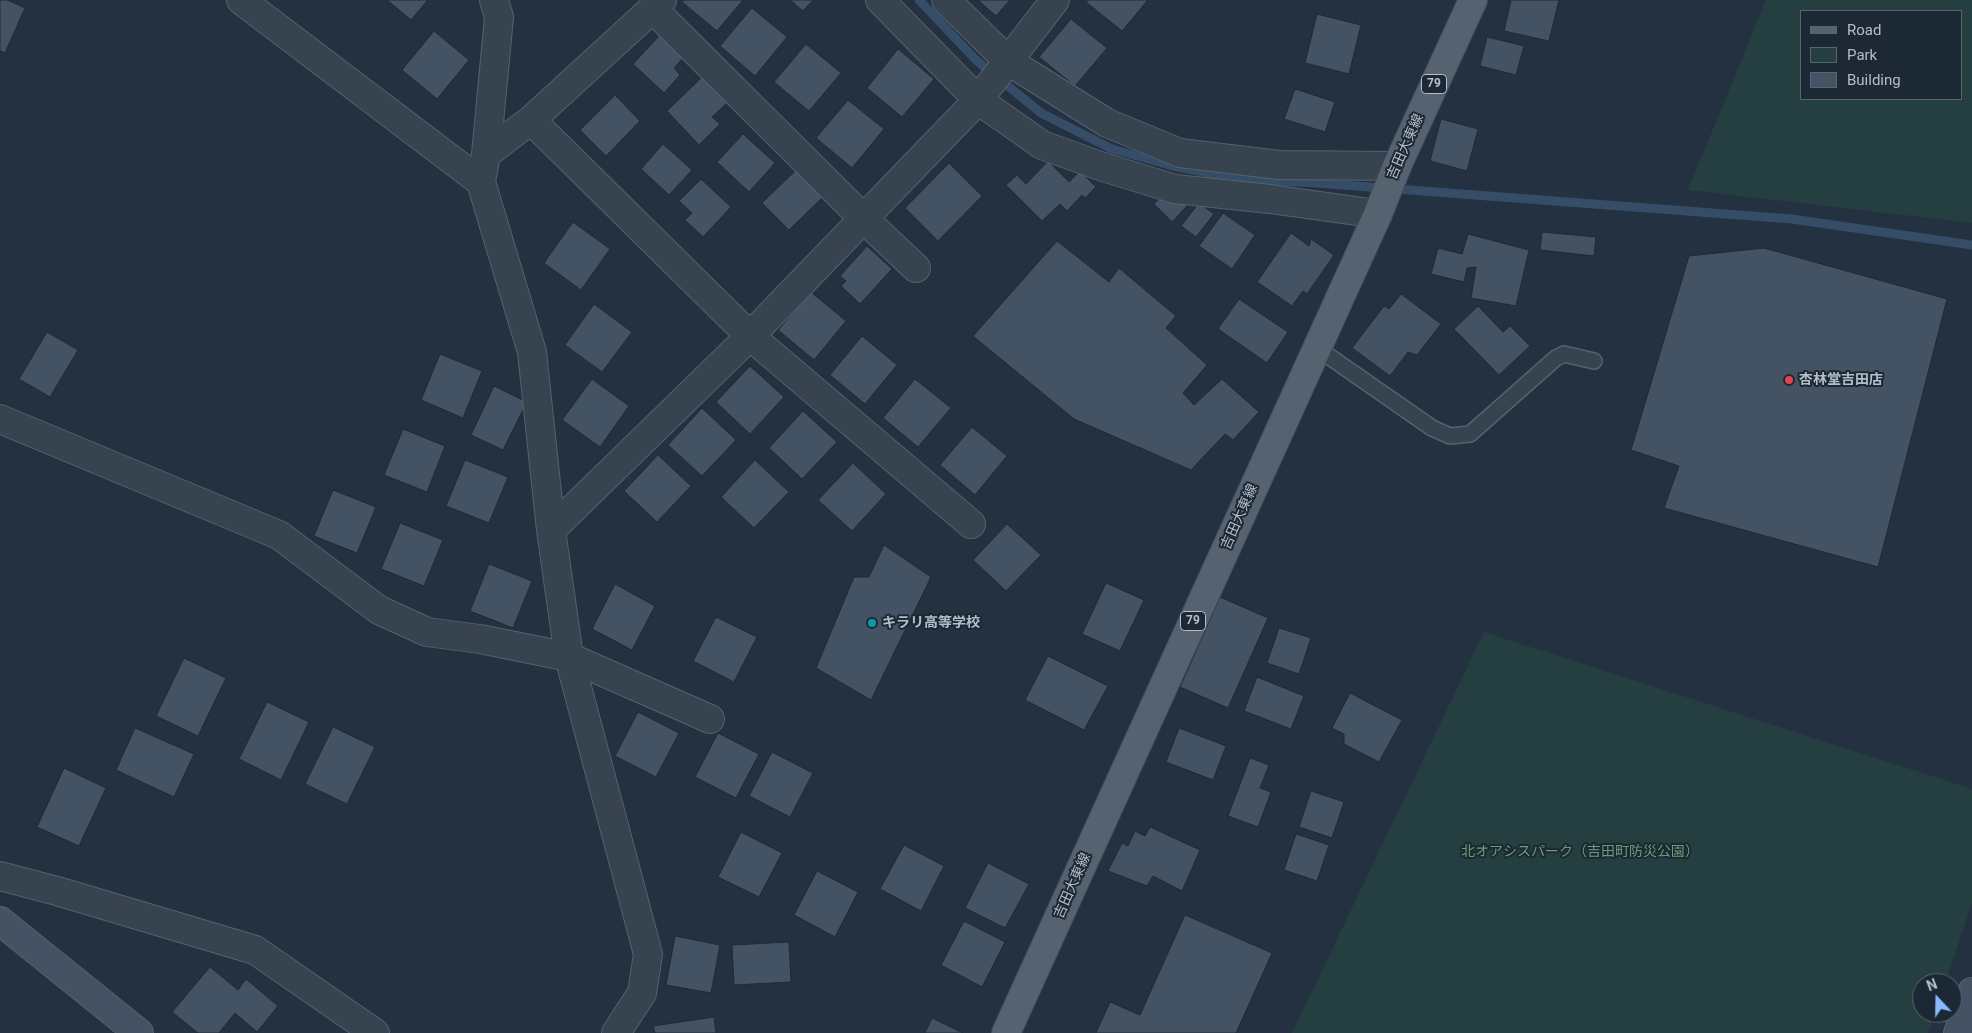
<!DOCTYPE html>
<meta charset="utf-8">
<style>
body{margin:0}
#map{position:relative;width:1972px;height:1033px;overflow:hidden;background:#233140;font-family:Roboto,sans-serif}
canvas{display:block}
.legend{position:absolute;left:1800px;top:10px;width:162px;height:90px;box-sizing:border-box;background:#1d2835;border:1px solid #596471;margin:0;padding:6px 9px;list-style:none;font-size:15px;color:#b4becb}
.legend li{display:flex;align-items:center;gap:10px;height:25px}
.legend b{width:25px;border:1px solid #596471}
.north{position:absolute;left:1912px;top:973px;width:50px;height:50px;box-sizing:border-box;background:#1d2835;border:1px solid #596471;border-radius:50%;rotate:339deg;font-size:14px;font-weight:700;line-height:20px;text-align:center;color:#b4becb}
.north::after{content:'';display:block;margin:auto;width:18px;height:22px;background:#87b9fd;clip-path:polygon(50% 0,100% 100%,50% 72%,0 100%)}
</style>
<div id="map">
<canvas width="1972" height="1033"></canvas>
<ul class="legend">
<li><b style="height:6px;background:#566270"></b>Road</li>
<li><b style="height:14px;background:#253f41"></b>Park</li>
<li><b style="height:14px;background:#445364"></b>Building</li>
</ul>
<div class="north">N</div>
</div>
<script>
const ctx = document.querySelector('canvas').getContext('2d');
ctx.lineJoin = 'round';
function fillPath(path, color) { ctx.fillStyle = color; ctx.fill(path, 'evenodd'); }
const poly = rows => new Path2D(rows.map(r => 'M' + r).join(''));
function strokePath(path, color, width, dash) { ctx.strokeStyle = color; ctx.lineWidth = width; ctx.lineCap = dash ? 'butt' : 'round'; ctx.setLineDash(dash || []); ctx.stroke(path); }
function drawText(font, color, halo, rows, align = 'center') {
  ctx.font = font + ' Roboto,"Noto Sans JP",sans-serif'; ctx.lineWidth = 4; ctx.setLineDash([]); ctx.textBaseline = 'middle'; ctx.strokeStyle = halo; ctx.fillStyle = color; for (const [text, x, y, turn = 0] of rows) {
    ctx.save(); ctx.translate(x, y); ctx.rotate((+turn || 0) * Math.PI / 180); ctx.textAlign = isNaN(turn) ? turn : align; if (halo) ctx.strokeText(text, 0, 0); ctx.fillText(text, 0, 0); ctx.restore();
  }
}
const green = poly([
 [1766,0,1972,0,1972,223,1688,190],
 [1801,11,1961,11,1961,99,1801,99],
 [1484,632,1972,789,1972,903,1945,983,1922,983,1922,1013,1935,1013,1928,1033,1292,1033]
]);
const stream = poly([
 [919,0,976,60,1041,113,1112,149,1173,166,1238,179,1317,183,1792,219,1972,245]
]);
const building = poly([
 [0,0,7,0,25,8,5,53,0,51,0,0],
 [387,0,428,0,411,20,387,0],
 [683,0,743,0,717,31,682,2,683,0],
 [790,0,813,0,803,11,790,0],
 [978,0,1010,0,996,16,978,0],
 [1088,0,1148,0,1122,31,1086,2,1088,0],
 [1511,0,1559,0,1549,41,1504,31,1511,0],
 [752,8,787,37,755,76,720,46,752,8],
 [1317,14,1361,25,1349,74,1305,63,1317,14],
 [1071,19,1107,48,1075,86,1039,57,1071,19],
 [434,31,469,60,437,99,402,70,434,31],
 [660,35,684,57,674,68,680,75,664,93,633,64,660,35],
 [1487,37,1524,46,1516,75,1480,66,1487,37],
 [806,44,841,73,809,111,774,82,806,44],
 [898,49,934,79,902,117,867,88,898,49],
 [703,76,728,102,712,117,720,124,699,145,667,111,703,76],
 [1295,89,1335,102,1325,132,1284,119,1295,89],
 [615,95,640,121,606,156,580,130,615,95],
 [848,100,884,129,852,168,816,138,848,100],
 [1441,119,1478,129,1467,171,1430,161,1441,119],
 [743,134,775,163,749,192,717,162,743,134],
 [663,144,692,170,669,195,641,169,663,144],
 [1048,161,1069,182,1080,171,1096,187,1085,198,1082,195,1067,211,1060,204,1042,221,1006,185,1017,175,1026,184,1048,161],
 [949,163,982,196,938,241,905,208,949,163],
 [796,170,823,197,789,230,762,203,796,170],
 [701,179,731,207,703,237,685,220,692,213,679,201,701,179],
 [1163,195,1172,203,1178,197,1187,206,1172,222,1154,204,1163,195],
 [1199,203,1214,214,1196,237,1181,226,1199,203],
 [1223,213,1255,235,1232,269,1199,246,1223,213],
 [573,222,610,249,581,290,544,263,573,222],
 [1542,232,1596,237,1594,256,1540,250,1542,232],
 [1291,233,1309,246,1311,239,1334,255,1307,294,1303,291,1292,306,1257,282,1291,233],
 [1468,234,1529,250,1516,306,1471,298,1476,267,1467,268,1464,282,1431,274,1438,248,1462,254,1468,234],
 [1057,241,1109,282,1119,268,1176,316,1166,328,1207,365,1183,393,1194,405,1222,379,1259,412,1233,440,1225,434,1191,470,1074,419,973,336,1057,241],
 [867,246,892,269,860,304,841,286,846,281,840,276,867,246],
 [1764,248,1947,299,1878,567,1664,508,1679,466,1631,450,1689,256,1764,248],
 [811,292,846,321,814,360,778,330,811,292],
 [1401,294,1441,324,1417,355,1408,352,1390,376,1352,348,1384,306,1389,309,1401,294],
 [1239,299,1288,332,1267,363,1218,329,1239,299],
 [594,304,632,332,602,372,565,345,594,304],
 [1478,306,1503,332,1510,326,1530,346,1499,375,1454,329,1478,306],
 [47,332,78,350,50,397,19,379,47,332],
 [862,336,897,365,865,404,830,375,862,336],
 [440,354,482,371,463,418,421,400,440,354],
 [750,366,784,397,750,434,716,402,750,366],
 [592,379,629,406,600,447,562,420,592,379],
 [915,379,951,408,918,447,883,418,915,379],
 [494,386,527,402,503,450,471,435,494,386],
 [702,408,736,440,702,476,668,445,702,408],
 [803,411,837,442,802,479,769,448,803,411],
 [972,427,1007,456,975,495,940,465,972,427],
 [403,429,445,446,427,492,384,475,403,429],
 [658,455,691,486,657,522,624,491,658,455],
 [465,460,508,477,489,523,446,506,465,460],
 [755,460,789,492,754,528,721,497,755,460],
 [853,463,886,494,852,531,818,500,853,463],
 [333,490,376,507,357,553,314,536,333,490],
 [400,523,443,540,424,586,381,569,400,523],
 [1007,524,1041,555,1006,591,973,560,1007,524],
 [884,545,931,577,871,700,816,668,854,577,869,577,884,545],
 [489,564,532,581,513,628,470,611,489,564],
 [1106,583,1144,600,1120,651,1082,634,1106,583],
 [615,584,655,606,632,650,592,629,615,584],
 [1220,597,1268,618,1228,708,1180,687,1220,597],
 [716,617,757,637,734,682,693,661,716,617],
 [1279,628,1311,638,1299,674,1267,663,1279,628],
 [1048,656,1108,686,1084,730,1025,700,1048,656],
 [184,658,226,678,198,736,156,716,184,658],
 [1257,677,1304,696,1291,729,1244,711,1257,677],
 [1350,693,1402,720,1379,762,1344,744,1344,734,1332,728,1350,693],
 [267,702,309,722,281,780,239,759,267,702],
 [638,712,679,733,656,777,615,756,638,712],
 [333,727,375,747,347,804,305,784,333,727],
 [135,728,194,754,174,797,116,770,135,728],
 [1179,728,1226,746,1213,780,1166,762,1179,728],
 [718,733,759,754,736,798,695,777,718,733],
 [772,752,813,773,790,817,749,796,772,752],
 [1250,758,1269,765,1260,788,1271,792,1258,827,1228,816,1250,758],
 [64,768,106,788,79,846,37,827,64,768],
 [1311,791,1344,802,1332,838,1299,827,1311,791],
 [1150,827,1200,850,1182,891,1153,876,1147,886,1108,871,1122,843,1128,846,1135,831,1145,836,1150,827],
 [741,832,782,853,759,897,718,877,741,832],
 [1296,834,1329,845,1317,881,1284,870,1296,834],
 [904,845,944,866,921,911,880,889,904,845],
 [988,863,1029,884,1005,928,965,908,988,863],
 [817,871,858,892,835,937,794,915,817,871],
 [1185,915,1272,953,1236,1033,1096,1033,1110,1002,1140,1015,1185,915],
 [964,921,1005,942,982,987,941,965,964,921],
 [675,936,720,945,711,993,666,985,675,936],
 [789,942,791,982,734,985,732,945,789,942],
 [210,967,238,990,246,979,278,1006,257,1032,235,1013,219,1033,198,1033,172,1012,210,967],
 [714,1017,716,1033,655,1033,653,1026,714,1017],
 [932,1018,963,1033,925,1033,932,1018]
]);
const lane = poly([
 [1317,348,1432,428,1450,436,1470,434,1556,358,1564,354,1594,361]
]);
const street = poly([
 [241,0,481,182],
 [494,0,499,17,486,154,481,182,532,352,551,530,569,657,648,954,642,993,616,1033],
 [880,0,978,100,1042,145,1103,167,1175,189,1270,199,1378,214],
 [946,0,1008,61,1107,123,1180,153,1279,165,1397,166],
 [653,9,863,218,916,268],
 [531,120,750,336,971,524],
 [486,154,531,120,662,0],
 [0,419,279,535,379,610,427,632,480,639,569,657,710,719],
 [551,530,750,336,978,100,1055,0],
 [0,876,57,891,255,950,375,1033]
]);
const secondary = poly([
 [0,921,139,1033],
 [1958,1033,1972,992]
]);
const primary = poly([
 [1006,1033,1378,214,1397,166,1473,0]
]);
const markers = [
 [1789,380,5,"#e0444e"],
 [872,623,5,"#0f9aa8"]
];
const shields = [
 [1434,84,25],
 [1193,621,25]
];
const shieldNames = [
 ["79",1434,84],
 ["79",1193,621]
];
const streetNames = [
 ["吉田大東線",1406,147,-66],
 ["吉田大東線",1240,517,-66],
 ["吉田大東線",1073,886,-66]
];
const poiNames = [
 ["杏林堂吉田店",1799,380],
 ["キラリ高等学校",882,623]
];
const parkNames = [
 ["北オアシスパーク（吉田町防災公園）",1580,852]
];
fillPath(green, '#253f41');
strokePath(stream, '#364d68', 9);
fillPath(building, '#445364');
strokePath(building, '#1f2a37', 1);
strokePath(lane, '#56616e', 18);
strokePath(street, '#56616e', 30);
strokePath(secondary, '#56616e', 30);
strokePath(primary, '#414c59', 30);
strokePath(lane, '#384350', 15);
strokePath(street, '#384350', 28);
strokePath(secondary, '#455263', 28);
strokePath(primary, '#566270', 28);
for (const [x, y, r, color] of markers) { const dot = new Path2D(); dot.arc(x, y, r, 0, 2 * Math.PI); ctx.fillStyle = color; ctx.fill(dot); strokePath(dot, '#1d2835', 2); }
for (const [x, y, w] of shields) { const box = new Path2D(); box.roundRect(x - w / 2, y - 9.5, w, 19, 4); ctx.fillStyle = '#1d2835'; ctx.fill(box); strokePath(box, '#b4becb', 1); }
drawText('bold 12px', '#b4becb', null, shieldNames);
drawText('14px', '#b4becb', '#1d2835', streetNames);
drawText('bold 14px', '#b4becb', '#1d2835', poiNames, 'left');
drawText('14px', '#6a9d73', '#1d2835', parkNames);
</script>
